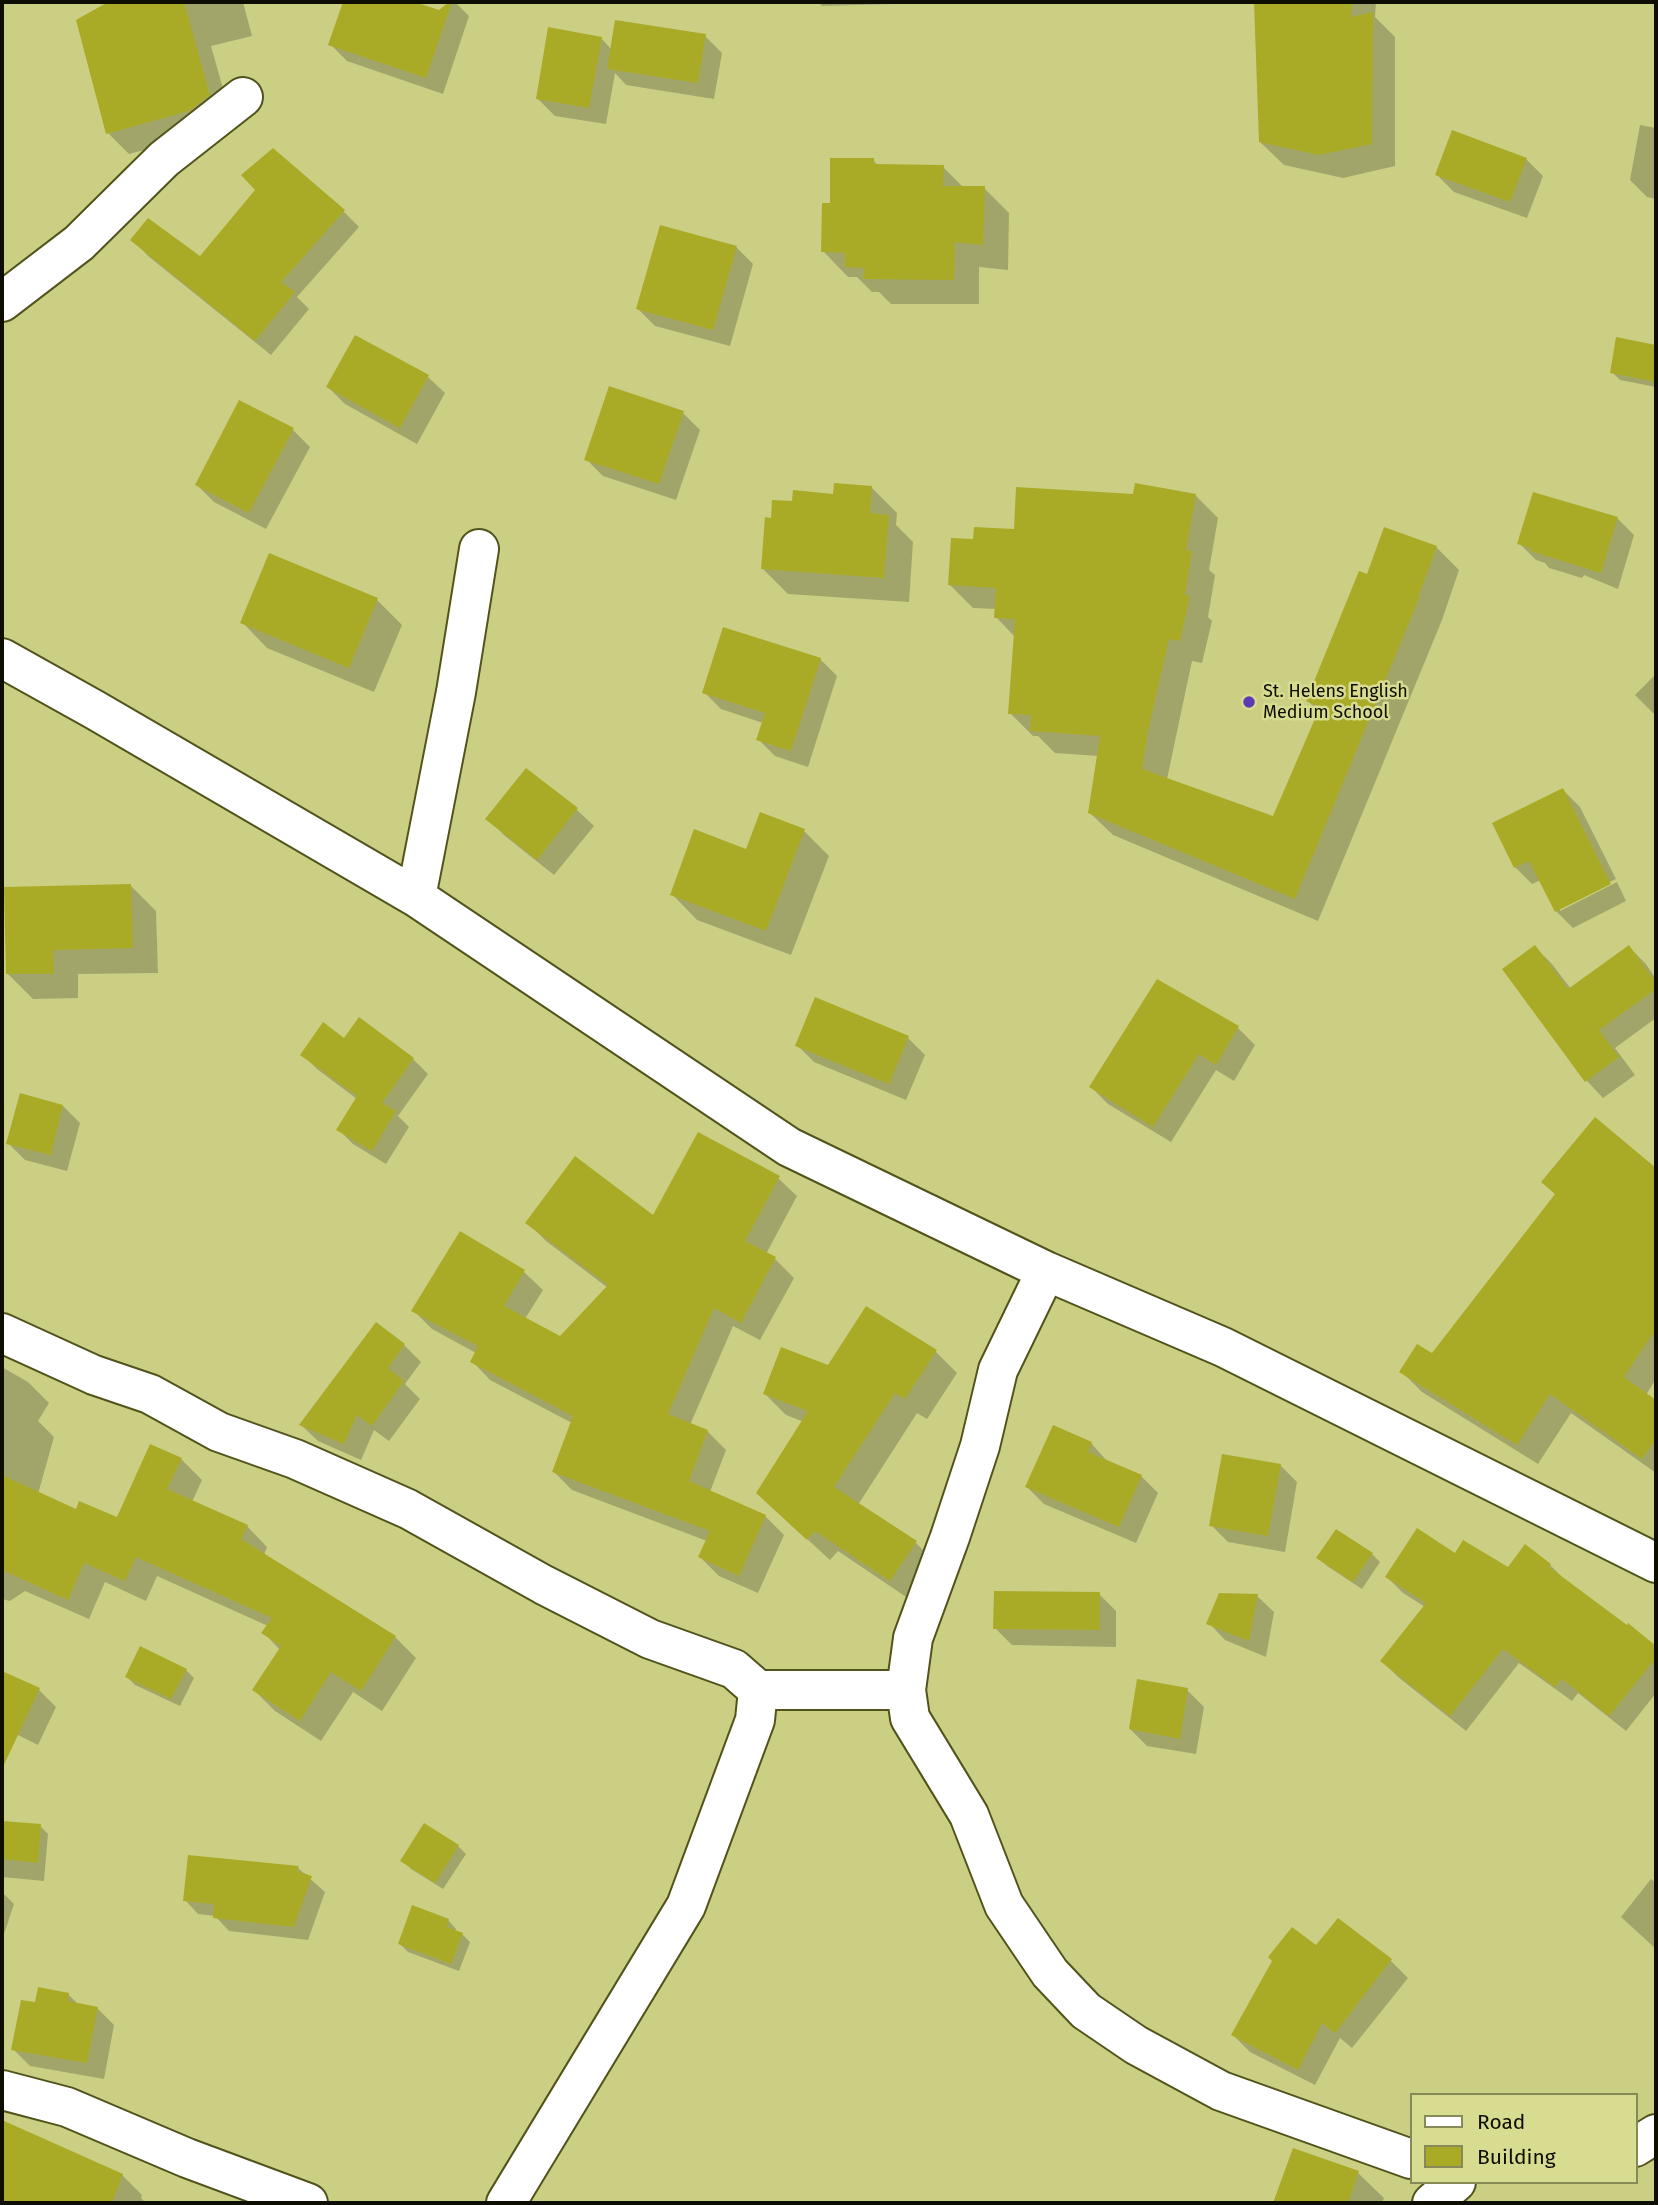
<!DOCTYPE html>
<style>
body{margin:0}
#map{position:relative;width:1658px;height:2205px;overflow:hidden;background:#cbcf84;font-family:"Fira Sans",sans-serif}
canvas{display:block}
.frame{position:absolute;inset:0;border:4px solid #0d0d00;pointer-events:none}
.legend{position:absolute;left:1410px;top:2093px;width:228px;height:91px;box-sizing:border-box;background:#d8dc90;border:2px solid #878956;margin:0;padding:9px 12px;list-style:none;font-size:21px;color:#0d0d00}
.legend li{display:flex;align-items:center;gap:14px;height:35px}
.legend b{width:35px;border:2px solid #878956}
</style>
<div id="map">
<canvas width="1658" height="2205"></canvas>
<div class="frame"></div>
<ul class="legend">
<li><b style="height:9px;background:#fff"></b>Road</li>
<li><b style="height:19px;background:#a9ab26"></b>Building</li>
</ul>
</div>
<script>
const ctx = document.querySelector('canvas').getContext('2d');
ctx.lineJoin = 'round';
function fillPath(path, color) { ctx.fillStyle = color; ctx.fill(path, 'evenodd'); }
const poly = rows => new Path2D(rows.map(r => 'M' + r).join(''));
function strokePath(path, color, width, dash) { ctx.strokeStyle = color; ctx.lineWidth = width; ctx.lineCap = dash ? 'butt' : 'round'; ctx.setLineDash(dash || []); ctx.stroke(path); }
function drawText(font, color, halo, rows, align = 'center') {
  ctx.font = font + ' "Fira Sans",sans-serif'; ctx.lineWidth = 5; ctx.setLineDash([]); ctx.textBaseline = 'middle'; ctx.strokeStyle = halo; ctx.fillStyle = color; for (const [text, x, y, turn = 0] of rows) {
    ctx.save(); ctx.translate(x, y); ctx.rotate((+turn || 0) * Math.PI / 180); ctx.textAlign = isNaN(turn) ? turn : align; if (halo) ctx.strokeText(text, 0, 0); ctx.fillText(text, 0, 0); ctx.restore();
  }
}
const shadow = poly([
 [112,2,243,2,252,36,211,46,231,117,211,132,129,154,108,133,78,21],
 [345,2,416,2,416,4,440,12,452,2,455,2,469,16,443,94,347,61,330,44],
 [818,2,895,2,895,4,822,6],
 [1255,2,1376,2,1375,17,1395,37,1395,166,1343,178,1284,165,1260,142],
 [705,36,722,53,714,99,626,85,615,73,606,124,555,116,538,99,601,38,612,50],
 [1640,125,1656,128,1656,199,1647,197,1630,180],
 [1526,159,1543,176,1527,218,1454,192,1437,175],
 [873,160,879,166,943,167,964,188,984,188,1009,213,1008,270,979,267,979,304,891,304,879,292,872,292,857,277,848,277,823,251,832,205],
 [343,211,359,227,297,297,309,309,271,355,148,256,133,240,200,259],
 [736,247,753,264,730,346,655,326,638,309],
 [356,337,428,377,445,393,417,444,345,404,328,387],
 [1617,340,1656,347,1656,387,1620,380,1612,372],
 [683,413,700,430,676,500,603,476,586,459],
 [293,430,310,447,266,529,214,502,197,485],
 [871,487,897,513,896,525,913,542,909,602,788,594,763,569,773,520,794,503],
 [1135,495,1195,495,1218,518,1209,570,1215,575,1208,617,1212,621,1202,663,1192,661,1167,779,1273,818,1319,712,1308,701,1368,577,1436,547,1459,570,1442,620,1318,921,1113,835,1089,812,1098,756,1055,753,1038,736,1033,736,1010,713,1015,637,996,617,997,609,973,608,950,585,974,541],
 [1617,518,1634,535,1618,589,1584,575,1582,578,1549,568,1545,563,1536,560,1519,543],
 [377,600,402,625,374,692,267,648,242,622],
 [820,659,837,676,808,767,775,756,758,739,763,723,721,709,704,692],
 [1656,674,1656,716,1635,695],
 [527,770,577,810,594,826,554,875,505,836,488,819],
 [1563,790,1580,807,1616,879,1560,907,1560,911,1617,882,1626,901,1573,928,1556,911,1541,880,1532,884,1515,867],
 [804,831,829,856,791,955,697,920,672,894,747,851],
 [131,886,156,911,158,973,78,974,78,998,33,999,8,974],
 [1535,947,1552,964,1571,989,1629,947,1646,964,1656,979,1656,1018,1615,1048,1635,1075,1603,1098,1587,1081],
 [359,1020,413,1059,428,1074,398,1116,409,1127,386,1164,353,1144,339,1130,357,1099,317,1069,302,1054,344,1040],
 [1238,1028,1255,1045,1234,1081,1216,1070,1171,1142,1108,1104,1091,1087],
 [908,1038,925,1055,906,1100,814,1062,797,1045],
 [63,1106,80,1123,67,1171,25,1160,8,1143],
 [1595,1120,1656,1170,1656,1379,1646,1395,1656,1402,1656,1473,1571,1413,1538,1464,1422,1392,1402,1372,1433,1356,1556,1195,1543,1182],
 [778,1178,797,1196,766,1254,775,1259,794,1278,760,1340,733,1326,690,1425,707,1431,726,1450,710,1492,765,1516,784,1535,758,1593,719,1576,700,1557,707,1541,572,1490,554,1472,572,1423,490,1380,472,1361,476,1353,432,1329,413,1310,461,1233,524,1272,543,1290,525,1319,561,1338,608,1288,546,1241,527,1222,654,1218],
 [404,1345,421,1362,405,1384,420,1399,389,1441,374,1430,361,1460,318,1441,301,1425],
 [935,1351,957,1373,927,1419,917,1413,858,1505,916,1543,937,1564,912,1601,838,1551,830,1560,780,1514,804,1422,786,1415,765,1394],
 [2,1367,28,1382,49,1403,38,1421,54,1437,38,1494,77,1512,117,1519,181,1459,202,1480,192,1502,247,1526,267,1547,264,1555,395,1637,416,1658,382,1711,353,1692,321,1741,275,1711,254,1690,280,1650,264,1633,268,1626,157,1576,146,1601,105,1582,89,1619,25,1591,10,1601,2,1599],
 [1091,1443,1108,1462,1141,1476,1158,1493,1136,1543,1044,1504,1027,1487],
 [1280,1465,1297,1482,1285,1552,1228,1542,1211,1525],
 [1372,1554,1380,1562,1362,1589,1327,1566,1319,1558],
 [1456,1555,1508,1569,1550,1565,1566,1581,1627,1628,1629,1626,1656,1648,1656,1693,1626,1731,1578,1693,1572,1701,1519,1663,1466,1731,1398,1677,1382,1661,1425,1607,1403,1593,1387,1577],
 [1099,1594,1116,1611,1116,1647,1012,1645,995,1628],
 [1257,1596,1274,1612,1266,1657,1225,1640,1209,1623],
 [186,1670,194,1678,180,1706,135,1685,127,1677],
 [2,1673,39,1690,56,1707,38,1745,16,1734,7,1754,2,1752],
 [1187,1690,1204,1707,1196,1754,1147,1746,1130,1729],
 [2,1823,40,1826,48,1834,44,1881,2,1877],
 [458,1846,466,1854,443,1889,411,1869,403,1860],
 [298,1868,325,1892,308,1940,229,1931,215,1916,198,1914,185,1900],
 [1651,1879,1656,1883,1656,1949,1621,1917],
 [2,1892,14,1904,2,1940],
 [448,1920,456,1929,455,1932,462,1934,470,1942,459,1971,408,1952,400,1944],
 [1338,1921,1391,1961,1408,1978,1352,2048,1340,2038,1315,2085,1250,2052,1233,2035,1316,1948],
 [69,1995,79,2005,97,2008,114,2025,104,2079,30,2066,13,2049,36,2004],
 [2,2122,122,2175,142,2195,141,2198,146,2203,2,2203],
 [1294,2150,1358,2173,1384,2198,1382,2203,1275,2203]
]);
const building = poly([
 [108,2,184,2,210,95,189,111,106,134,76,20],
 [343,2,415,2,439,10,449,2,452,2,426,78,328,45],
 [1254,2,1352,2,1351,17,1373,12,1372,144,1319,155,1259,142],
 [615,20,706,34,698,83,607,69],
 [548,27,602,37,589,108,536,99],
 [1452,130,1527,158,1510,202,1435,175],
 [273,148,345,210,281,282,295,292,255,341,130,240,148,218,200,256,255,190,241,175],
 [830,158,874,158,874,164,944,165,943,186,985,186,983,245,955,242,954,280,863,279,864,268,845,267,845,253,821,252,822,203,830,203],
 [660,225,737,246,713,330,636,309],
 [355,335,429,375,400,428,326,387],
 [1616,337,1656,345,1656,382,1610,373],
 [609,386,684,411,659,484,584,460],
 [239,400,294,428,249,513,195,485],
 [834,483,872,486,870,513,889,515,884,578,761,569,765,517,771,518,772,500,792,501,793,490,833,494],
 [1135,483,1196,494,1186,550,1192,551,1185,595,1190,596,1180,641,1169,639,1148,731,1142,769,1273,816,1320,707,1306,701,1359,571,1367,574,1384,527,1437,546,1419,595,1420,596,1295,899,1088,813,1100,736,1030,731,1031,715,1008,714,1015,619,994,618,996,588,948,585,951,538,973,539,974,527,1014,529,1016,487,1133,494],
 [1533,492,1618,517,1601,573,1530,551,1531,548,1517,544],
 [269,553,378,598,349,668,240,623],
 [723,627,821,658,791,751,756,740,765,713,702,693],
 [526,768,578,808,537,860,485,819],
 [1563,788,1611,884,1555,912,1529,861,1514,868,1492,823],
 [760,812,805,829,766,931,670,895,694,829,746,849],
 [131,884,133,948,53,950,54,974,6,974,4,887],
 [1535,945,1568,989,1629,945,1656,983,1656,989,1599,1030,1619,1057,1585,1082,1502,969],
 [1157,979,1239,1026,1216,1065,1199,1054,1153,1127,1089,1087],
 [815,997,909,1036,889,1084,795,1046],
 [359,1017,414,1058,382,1103,396,1111,372,1151,336,1130,357,1096,300,1055,323,1022,344,1038],
 [20,1093,63,1105,51,1155,6,1144],
 [1595,1117,1656,1168,1656,1329,1624,1377,1656,1400,1656,1439,1642,1459,1550,1394,1517,1445,1399,1372,1417,1344,1432,1353,1555,1194,1541,1182],
 [698,1132,780,1176,745,1241,776,1257,741,1323,714,1308,668,1414,708,1430,689,1481,766,1515,739,1576,698,1557,710,1531,552,1472,573,1416,470,1362,478,1346,411,1311,460,1231,525,1270,504,1306,560,1336,608,1285,525,1223,575,1156,653,1215],
 [866,1306,937,1350,905,1399,895,1393,834,1487,917,1541,890,1581,815,1531,807,1540,756,1493,808,1411,763,1394,781,1347,828,1365],
 [376,1322,405,1344,388,1368,404,1381,372,1426,357,1415,344,1444,299,1425],
 [1053,1425,1092,1442,1088,1452,1142,1475,1119,1527,1025,1487],
 [150,1444,182,1458,167,1489,248,1525,241,1539,396,1636,361,1691,331,1672,300,1721,252,1690,281,1646,261,1633,272,1618,136,1557,125,1581,84,1563,68,1600,2,1570,2,1475,76,1509,79,1501,117,1517],
 [1222,1454,1281,1464,1268,1536,1209,1526],
 [1417,1528,1455,1553,1463,1540,1508,1567,1525,1544,1551,1564,1549,1567,1627,1625,1628,1623,1656,1646,1656,1658,1609,1716,1562,1679,1555,1687,1503,1649,1450,1716,1380,1661,1426,1603,1385,1577],
 [1336,1529,1373,1553,1353,1582,1316,1558],
 [994,1591,1100,1592,1100,1630,993,1629],
 [1219,1593,1258,1594,1249,1641,1206,1624],
 [140,1646,187,1669,171,1699,125,1677],
 [2,1671,40,1688,2,1769],
 [1137,1679,1188,1688,1180,1739,1129,1729],
 [2,1821,41,1824,38,1863,2,1859],
 [424,1823,459,1845,435,1883,400,1861],
 [188,1855,299,1866,297,1871,312,1876,294,1927,213,1918,214,1904,183,1901],
 [412,1905,449,1919,447,1927,463,1933,451,1964,398,1944],
 [1338,1918,1392,1959,1335,2033,1322,2023,1298,2070,1231,2035,1272,1961,1268,1957,1292,1927,1316,1945],
 [38,1987,69,1993,68,2001,98,2007,87,2063,11,2050,21,2000,35,2002],
 [2,2120,123,2174,112,2203,2,2203],
 [1293,2148,1359,2171,1348,2203,1273,2203]
]);
const minor = poly([
 [2,302,79,243,164,159,243,97],
 [2,658,95,710,416,897,789,1147,1046,1271,1223,1347,1656,1563],
 [416,897,456,692,479,549],
 [1046,1271,998,1370,980,1446,950,1537,913,1638,906,1690,910,1718,969,1815,1004,1905,1050,1973,1086,2011,1136,2045,1221,2091,1411,2159],
 [2,1333,94,1375,150,1394,219,1432,295,1459,408,1509,544,1585,650,1639,734,1669,758,1690,755,1720,686,1906,506,2203],
 [758,1690,906,1690],
 [2,2090,67,2107,187,2158,308,2203],
 [1635,2147,1656,2134],
 [1432,2203,1456,2182]
]);
const markers = [
 [1249,702,7,"#5d3bb3"]
];
const poiNames = [
 ["St. Helens English",1263,692],
 ["Medium School",1263,713]
];
fillPath(shadow, '#0003');
fillPath(building, '#a9ab26');
strokePath(minor, '#52531b', 42);
strokePath(minor, '#fff', 38);
for (const [x, y, r, color] of markers) { const dot = new Path2D(); dot.arc(x, y, r, 0, 2 * Math.PI); ctx.fillStyle = color; ctx.fill(dot); strokePath(dot, '#d8dc90', 2.5); }
drawText('18px', '#0d0d00', '#d8dc90', poiNames, 'left');
</script>
